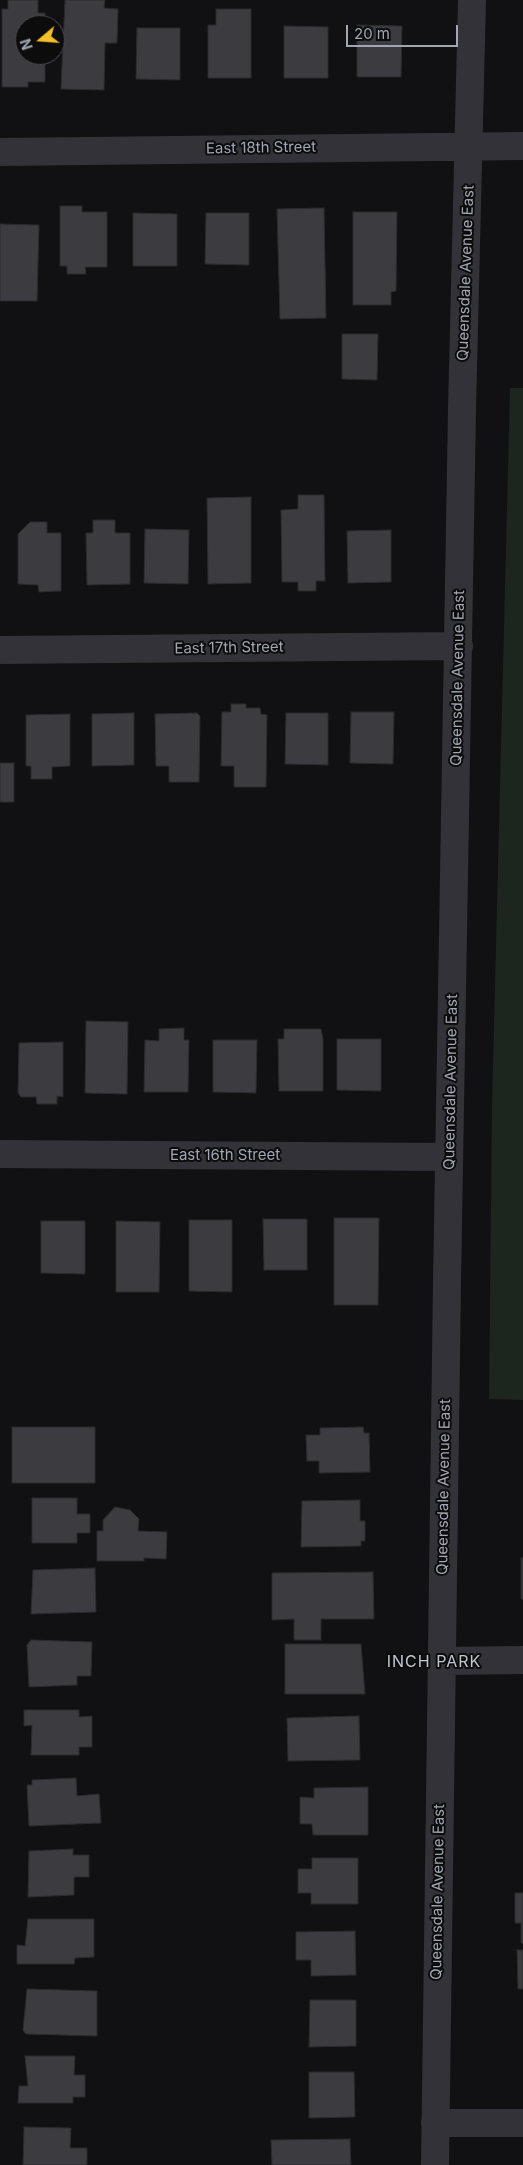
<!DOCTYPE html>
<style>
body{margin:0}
#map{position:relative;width:523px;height:2165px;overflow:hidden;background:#111113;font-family:Inter,sans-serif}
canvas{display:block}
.north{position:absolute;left:15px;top:15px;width:50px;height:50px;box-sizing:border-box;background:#0c0c0d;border:1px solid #484a50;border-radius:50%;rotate:252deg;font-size:14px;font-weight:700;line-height:20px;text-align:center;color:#a2a6b4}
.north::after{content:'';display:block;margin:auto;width:18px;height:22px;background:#f5bf26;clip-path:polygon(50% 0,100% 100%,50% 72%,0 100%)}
.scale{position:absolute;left:346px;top:25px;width:112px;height:22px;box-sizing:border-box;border:2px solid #a2a6b4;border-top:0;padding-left:6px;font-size:15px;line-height:18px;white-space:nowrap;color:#a2a6b4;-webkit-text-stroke:4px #0c0c0d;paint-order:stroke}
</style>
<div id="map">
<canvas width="523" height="2165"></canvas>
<div class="north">N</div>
<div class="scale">20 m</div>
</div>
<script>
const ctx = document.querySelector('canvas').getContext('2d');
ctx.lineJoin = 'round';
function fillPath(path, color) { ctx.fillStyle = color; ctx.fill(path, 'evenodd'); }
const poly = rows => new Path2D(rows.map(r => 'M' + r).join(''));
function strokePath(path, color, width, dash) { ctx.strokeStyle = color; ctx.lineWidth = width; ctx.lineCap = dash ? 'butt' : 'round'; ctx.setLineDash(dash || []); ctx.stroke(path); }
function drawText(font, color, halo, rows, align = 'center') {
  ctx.font = font + ' Inter,sans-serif'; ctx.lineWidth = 4; ctx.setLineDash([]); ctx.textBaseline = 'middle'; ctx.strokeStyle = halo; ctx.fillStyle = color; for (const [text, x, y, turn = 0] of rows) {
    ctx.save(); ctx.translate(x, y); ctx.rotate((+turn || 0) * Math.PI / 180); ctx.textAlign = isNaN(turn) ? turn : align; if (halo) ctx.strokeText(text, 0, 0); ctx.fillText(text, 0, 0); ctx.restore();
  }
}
const green = poly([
 [510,388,523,388,523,1400,489,1399,492,1105]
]);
const building = poly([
 [8,0,38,0,38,13,45,13,45,25,25,25,25,55,45,55,45,82,28,82,28,87,2,87,2,9,8,9,8,0],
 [65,0,105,0,104,8,118,9,117,43,105,43,104,90,61,89,65,0],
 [216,9,251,9,251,78,208,78,208,25,216,25,216,9],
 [357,25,402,26,401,77,357,77,357,25],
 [284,26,328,27,328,78,284,78,284,26],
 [137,28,180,28,180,80,136,79,137,28],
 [60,206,82,206,82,212,107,212,107,267,85,267,86,274,67,274,67,266,60,266,60,206],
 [324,208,326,318,280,319,277,209,324,208],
 [353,212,397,212,396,291,391,292,391,305,353,305,353,212],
 [133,213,177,214,177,266,133,266,133,213],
 [206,213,249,213,249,265,205,264,206,213],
 [0,224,39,225,37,301,0,301,0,224],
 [342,334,378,334,377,380,342,379,342,334],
 [298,495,324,495,325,581,316,581,316,591,298,591,298,582,282,582,281,510,298,509,298,495],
 [251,497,251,583,208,584,207,498,251,497],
 [93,520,115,520,115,533,130,533,130,584,87,585,86,533,93,533,93,520],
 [30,522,47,522,47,533,61,533,61,591,39,592,38,585,18,584,18,534,30,522],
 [145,529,189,530,188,584,144,583,145,529],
 [391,530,391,582,348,583,347,531,391,530],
 [231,704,246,704,246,708,260,708,261,714,267,715,266,787,234,787,234,766,221,766,222,712,231,712,231,704],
 [351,712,394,712,393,764,350,763,351,712],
 [134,713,134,765,92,766,92,714,134,713],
 [197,713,200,716,199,782,169,782,169,766,156,766,155,714,197,713],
 [286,713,328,713,328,765,285,764,286,713],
 [70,714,70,766,52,767,52,779,31,779,31,766,26,766,26,715,70,714],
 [0,763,14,763,14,802,0,802,0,763],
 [86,1021,128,1022,127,1094,85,1093,86,1021],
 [184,1028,184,1040,189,1040,188,1092,144,1092,145,1040,159,1041,159,1029,184,1028],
 [284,1029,321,1029,323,1039,323,1091,279,1091,278,1039,284,1039,284,1029],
 [337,1039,381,1039,381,1091,337,1090,337,1039],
 [213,1040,257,1040,256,1093,213,1092,213,1040],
 [63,1042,63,1097,57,1096,57,1104,37,1104,36,1097,21,1097,18,1093,19,1043,63,1042],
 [334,1218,379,1218,378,1305,334,1305,334,1218],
 [263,1219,307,1219,307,1270,264,1270,263,1219],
 [189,1220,232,1220,232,1292,189,1291,189,1220],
 [41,1221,85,1221,85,1274,41,1273,41,1221],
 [116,1221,160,1222,159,1292,116,1292,116,1221],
 [12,1427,95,1427,95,1483,12,1483,12,1427],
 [363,1427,364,1433,369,1433,370,1472,319,1473,319,1461,307,1461,306,1435,320,1435,320,1428,363,1427],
 [32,1498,77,1498,77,1514,90,1514,90,1533,77,1533,77,1543,32,1543,32,1498],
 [360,1500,360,1521,365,1521,365,1541,361,1541,361,1546,301,1547,302,1501,360,1500],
 [115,1507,130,1510,139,1519,138,1531,167,1532,166,1559,144,1558,144,1561,97,1561,97,1531,103,1531,103,1520,115,1507],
 [521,1558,523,1558,523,1599,521,1599,521,1558],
 [95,1568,96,1612,31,1614,33,1570,95,1568],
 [373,1572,374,1619,321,1619,321,1640,294,1640,294,1619,272,1620,272,1573,373,1572],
 [31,1640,92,1642,91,1676,77,1676,77,1685,29,1687,27,1645,31,1640],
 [285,1644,361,1644,365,1694,285,1694,285,1644],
 [24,1710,79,1710,79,1717,92,1716,92,1747,79,1747,79,1755,31,1755,32,1725,24,1726,24,1710],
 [359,1716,360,1760,288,1761,287,1718,359,1716],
 [76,1778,77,1796,99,1794,101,1823,29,1826,27,1785,32,1785,32,1780,76,1778],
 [368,1787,368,1835,313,1835,312,1824,300,1824,300,1797,314,1798,314,1788,368,1787],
 [73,1849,73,1855,89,1855,89,1877,74,1877,74,1895,28,1897,29,1851,73,1849],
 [312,1858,358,1858,358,1904,311,1904,311,1893,298,1893,298,1869,312,1869,312,1858],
 [515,1893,523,1893,523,1943,521,1943,521,1923,515,1923,515,1893],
 [28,1919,94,1919,94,1957,75,1958,74,1964,17,1964,17,1945,25,1946,28,1919],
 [355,1931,356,1975,311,1976,311,1960,296,1960,296,1932,355,1931],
 [517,1950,523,1950,523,1989,518,1989,517,1950],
 [27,1989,97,1991,97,2036,26,2034,23,2030,27,1989],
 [310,2000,356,2000,356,2046,309,2047,310,2000],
 [25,2056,75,2056,74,2075,85,2075,85,2097,73,2097,73,2103,18,2103,19,2086,28,2086,25,2056],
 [309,2072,354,2072,355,2117,309,2118,309,2072],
 [24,2127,71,2128,70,2148,87,2148,87,2165,23,2165,24,2127],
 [350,2139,351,2165,272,2165,271,2140,350,2139]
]);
const minor = poly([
 [0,152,523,146],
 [0,650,459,646],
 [0,1154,449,1157],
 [441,1661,523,1660],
 [435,2123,523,2123],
 [435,2165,447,1282,462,409,472,0]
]);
const streetNames = [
 ["East 18th Street",261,148,-1],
 ["Queensdale Avenue East",466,273,-88],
 ["East 17th Street",229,648,-1],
 ["Queensdale Avenue East",458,678,-89],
 ["Queensdale Avenue East",451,1082,-89],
 ["East 16th Street",225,1155],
 ["Queensdale Avenue East",444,1487,-89],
 ["Queensdale Avenue East",438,1892,-89]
];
const neighbourhoodNames = [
 ["INCH PARK",434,1662]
];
fillPath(green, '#1d251f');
fillPath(building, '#3b3b40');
strokePath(building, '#2b2b2f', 1);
strokePath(minor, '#323238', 28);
drawText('15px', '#a2a6b4', '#0c0c0d', streetNames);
ctx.letterSpacing = '1px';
drawText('16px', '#c3c5d0', '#0c0c0d', neighbourhoodNames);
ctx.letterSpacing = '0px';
</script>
